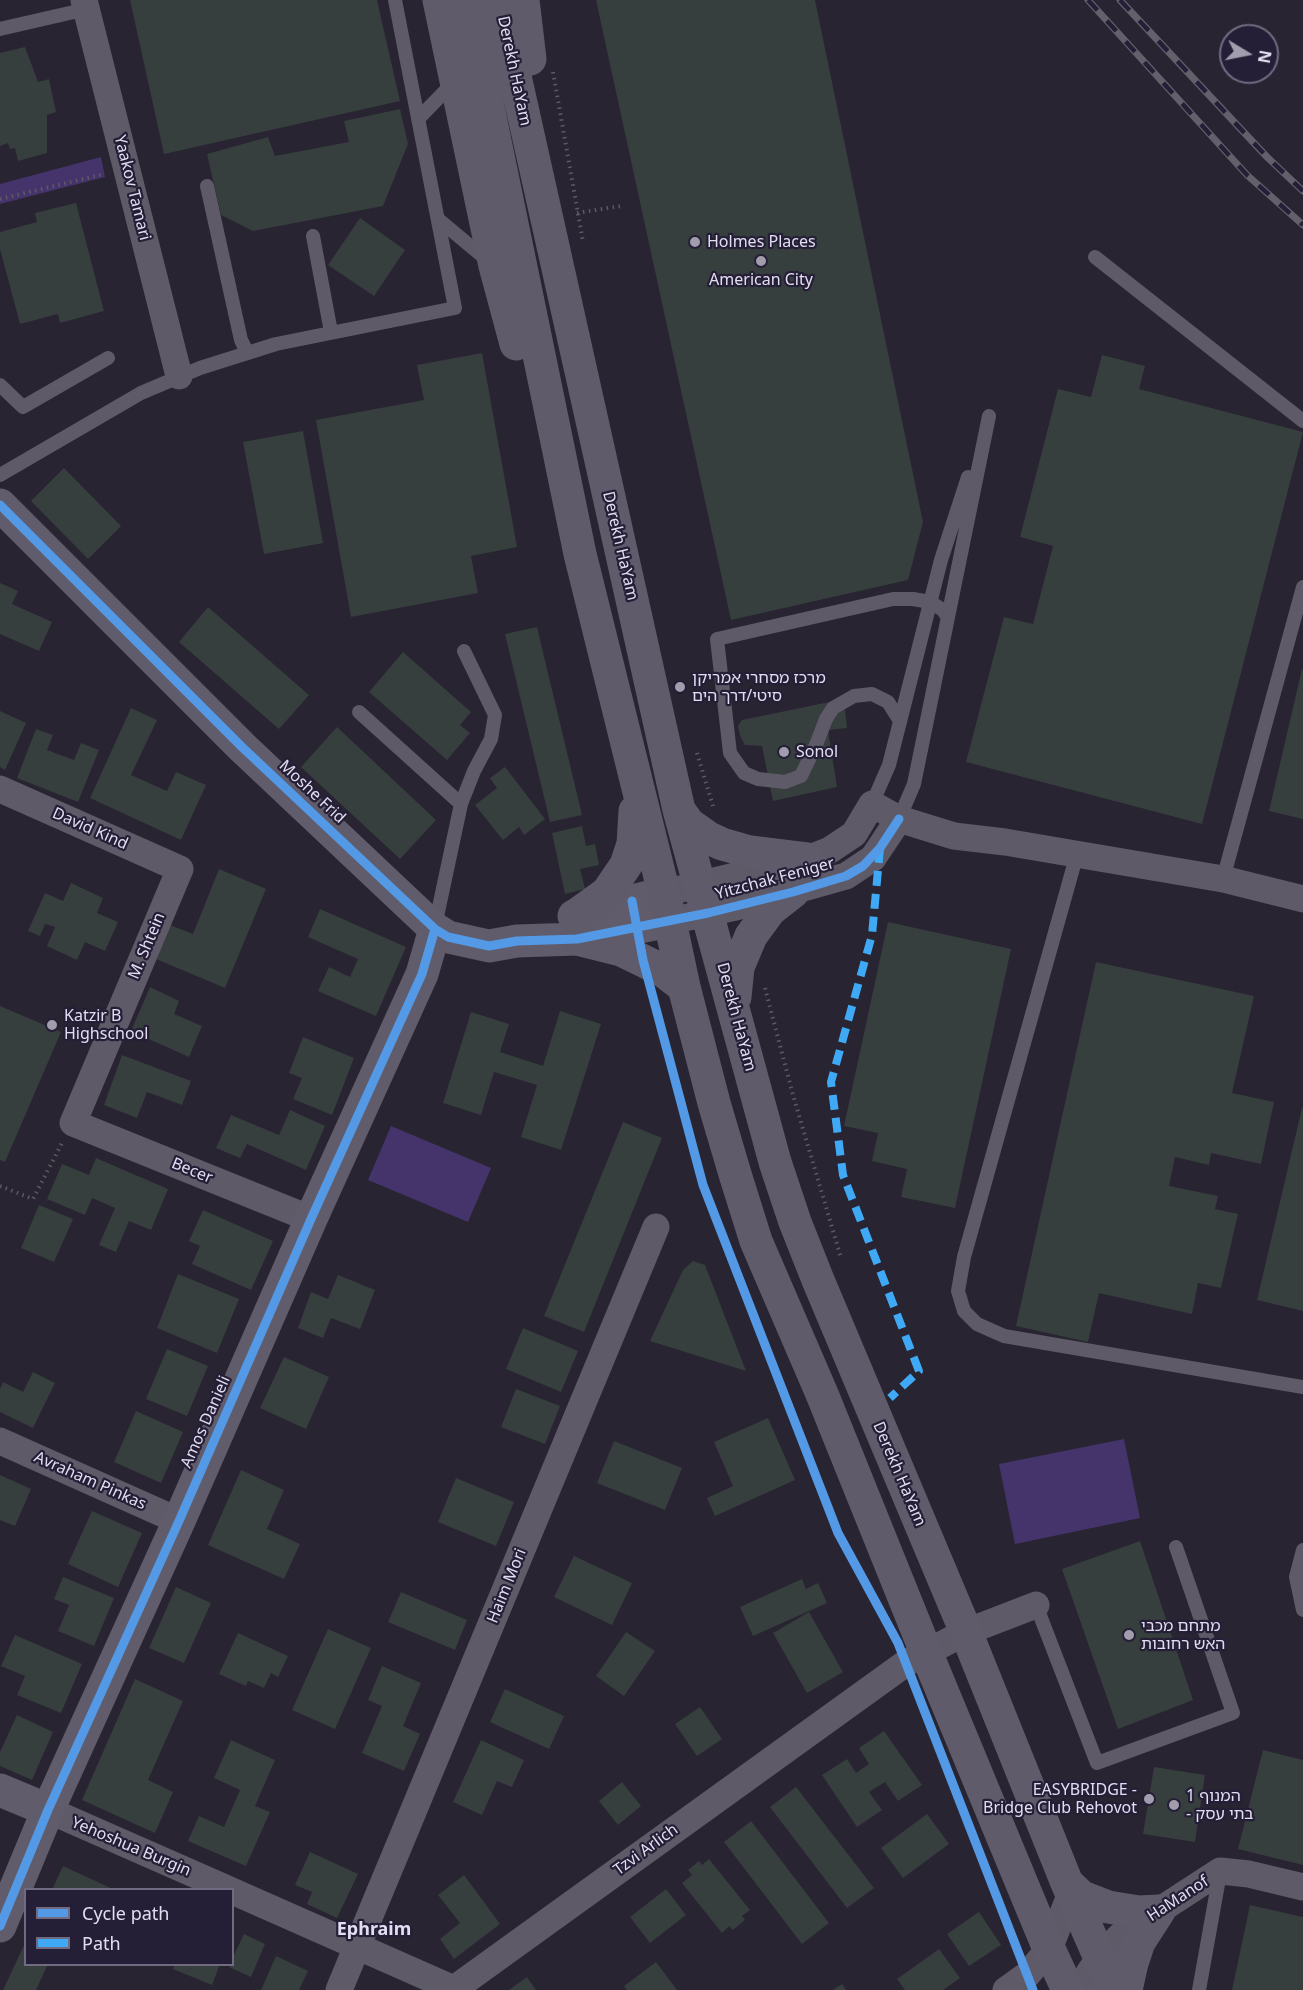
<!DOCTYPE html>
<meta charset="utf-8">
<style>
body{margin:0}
#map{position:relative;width:1303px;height:1990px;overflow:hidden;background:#282431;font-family:"Noto Sans",sans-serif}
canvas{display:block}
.legend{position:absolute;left:24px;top:1888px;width:210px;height:78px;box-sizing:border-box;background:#251e37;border:2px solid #716b81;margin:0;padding:8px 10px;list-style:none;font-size:18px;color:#e2def0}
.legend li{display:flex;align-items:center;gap:12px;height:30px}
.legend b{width:30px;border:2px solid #716b81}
.north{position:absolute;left:1219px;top:24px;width:60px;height:60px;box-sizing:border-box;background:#251e37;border:2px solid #716b81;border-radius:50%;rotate:100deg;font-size:16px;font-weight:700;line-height:24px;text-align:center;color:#e2def0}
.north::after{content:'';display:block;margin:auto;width:21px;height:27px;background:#a19dad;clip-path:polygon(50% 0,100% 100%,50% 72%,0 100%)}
</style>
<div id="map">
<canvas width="1303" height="1990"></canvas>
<ul class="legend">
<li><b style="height:8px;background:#5399e6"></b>Cycle path</li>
<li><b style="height:8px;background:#3fa9f5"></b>Path</li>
</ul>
<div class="north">N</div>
</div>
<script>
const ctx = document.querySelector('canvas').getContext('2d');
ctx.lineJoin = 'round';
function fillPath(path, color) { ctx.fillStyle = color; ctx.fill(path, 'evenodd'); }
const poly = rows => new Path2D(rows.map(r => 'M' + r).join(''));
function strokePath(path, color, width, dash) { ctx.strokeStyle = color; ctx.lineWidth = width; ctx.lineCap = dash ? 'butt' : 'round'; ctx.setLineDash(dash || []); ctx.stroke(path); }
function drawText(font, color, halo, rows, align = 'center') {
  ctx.font = font + ' "Noto Sans","Noto Sans Hebrew",sans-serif'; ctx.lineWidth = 4.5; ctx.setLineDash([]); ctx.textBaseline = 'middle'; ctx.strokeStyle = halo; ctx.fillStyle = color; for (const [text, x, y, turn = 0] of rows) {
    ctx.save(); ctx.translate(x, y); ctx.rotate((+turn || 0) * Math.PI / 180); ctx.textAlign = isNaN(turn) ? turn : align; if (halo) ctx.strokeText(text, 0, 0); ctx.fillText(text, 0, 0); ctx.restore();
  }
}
const green = poly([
 [101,157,105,177,0,204,0,184],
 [391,1126,491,1168,468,1222,368,1180],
 [1124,1439,1140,1518,1015,1544,999,1464]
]);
const building = poly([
 [130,0,377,0,400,101,164,154],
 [596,0,815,0,923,522,908,580,731,620],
 [25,47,38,82,49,79,56,112,47,115,47,153,18,161,15,148,10,149,8,143,0,146,0,53],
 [400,109,408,144,383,206,253,231,221,215,207,154,268,137,275,156,349,142,344,121],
 [76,203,104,311,60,323,58,314,20,324,0,249,0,232,37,222,35,213],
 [360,218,405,250,374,296,328,265],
 [482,353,517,547,471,556,478,593,351,617,316,420,424,400,417,365],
 [1102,355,1145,366,1139,389,1303,432,1202,824,966,762,1004,617,1033,624,1053,546,1020,537,1058,389,1091,397],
 [303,431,323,543,264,554,243,442],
 [64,468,121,526,88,559,31,501],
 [0,583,18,591,12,604,52,622,39,651,0,634],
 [208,607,309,695,279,729,179,642],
 [537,627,582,815,550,822,505,634],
 [403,652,471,712,460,725,470,733,447,760,369,692],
 [1302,669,1303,669,1303,819,1269,811],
 [844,699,847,728,828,730,837,787,773,801,762,746,745,745,740,736,738,726,742,720],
 [131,708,157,720,131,775,167,791,176,772,206,785,181,840,90,798],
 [0,711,26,723,5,770,0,767],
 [337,727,436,820,400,859,301,767],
 [36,729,53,735,47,750,74,760,81,743,99,750,78,802,17,778],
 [505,767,545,819,524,835,519,827,503,840,475,805,497,788,490,778],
 [582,826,586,846,595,844,599,865,580,869,585,889,565,894,552,833],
 [219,869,266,889,225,988,156,959,170,925,193,934],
 [71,883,103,898,97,913,118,922,105,951,85,942,77,960,47,946,55,927,45,924,40,936,28,931,45,893,63,901],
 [320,909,406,947,376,1016,318,991,329,967,350,977,358,959,308,937],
 [888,922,1011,949,955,1208,901,1197,907,1169,872,1161,878,1133,844,1126],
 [1096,962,1254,996,1232,1093,1274,1102,1261,1164,1211,1153,1209,1165,1175,1157,1169,1186,1218,1196,1215,1209,1238,1214,1221,1288,1198,1283,1192,1314,1099,1293,1088,1342,1016,1326],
 [150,987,179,1001,174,1014,202,1026,189,1057,131,1031],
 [0,1006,61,1032,5,1162,0,1160],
 [560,1011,601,1024,561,1150,521,1137,537,1085,494,1072,481,1115,443,1103,471,1012,509,1024,500,1052,543,1066],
 [303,1037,354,1058,332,1115,293,1099,302,1078,289,1073],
 [122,1055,191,1081,182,1105,147,1092,137,1118,104,1105],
 [1302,1108,1303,1108,1303,1311,1257,1300],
 [290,1110,325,1126,306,1170,247,1144,240,1158,216,1148,231,1115,279,1135],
 [623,1122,662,1138,584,1332,544,1316],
 [96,1158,168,1189,151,1230,129,1221,116,1252,99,1245,115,1208,92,1198,85,1215,47,1199,62,1164,89,1175],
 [39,1205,73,1219,54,1262,21,1248],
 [203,1210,273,1241,251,1290,192,1264,200,1246,189,1241],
 [693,1261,705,1265,746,1371,650,1341,683,1270],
 [178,1274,239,1299,217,1353,157,1328],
 [338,1275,375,1290,360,1329,331,1318,323,1338,298,1328,311,1292,328,1299],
 [523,1328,578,1351,561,1392,506,1369],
 [167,1349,208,1366,187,1416,146,1399],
 [284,1357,329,1377,306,1429,260,1408],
 [33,1372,55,1383,33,1428,0,1412,0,1389,3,1382,23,1392],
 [516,1389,560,1406,545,1444,501,1427],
 [136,1411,183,1432,161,1483,114,1462],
 [768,1418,795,1480,715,1516,707,1498,733,1486,714,1442],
 [614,1441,682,1468,665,1510,597,1483],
 [241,1470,284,1490,267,1529,300,1544,284,1579,208,1545],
 [0,1475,31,1489,15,1526,0,1520],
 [456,1478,514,1502,496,1546,438,1522],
 [92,1511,142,1533,118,1587,68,1564],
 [1140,1541,1193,1700,1118,1729,1062,1569],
 [574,1556,632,1583,612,1625,554,1597],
 [63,1577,114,1598,94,1646,58,1631,69,1605,54,1599],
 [802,1579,806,1589,818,1583,827,1603,753,1636,740,1607],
 [176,1587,211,1603,184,1663,149,1648],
 [401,1592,467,1620,455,1650,388,1622],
 [809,1612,843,1672,807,1693,773,1633],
 [328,1629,371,1648,335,1729,292,1710],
 [626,1632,655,1651,624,1696,596,1676],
 [238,1633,288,1656,278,1677,271,1673,264,1688,248,1681,246,1686,219,1674],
 [15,1635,82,1664,61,1713,17,1695,25,1676,1,1666],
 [382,1666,421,1683,403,1726,420,1734,404,1771,362,1753,382,1706,368,1700],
 [135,1679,183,1701,148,1780,173,1792,155,1833,82,1800],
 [505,1689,564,1716,549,1749,490,1722],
 [700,1707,722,1739,697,1756,675,1724],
 [17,1715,53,1732,32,1780,0,1766,0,1752],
 [884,1731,922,1785,898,1801,885,1782,869,1792,882,1810,857,1827,822,1775,847,1759,856,1773,869,1764,859,1748],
 [231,1740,275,1760,255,1806,270,1812,246,1866,188,1841,199,1816,224,1827,240,1790,214,1778],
 [481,1740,524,1760,512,1787,497,1781,482,1815,453,1802],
 [1263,1750,1303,1760,1303,1865,1238,1849],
 [1154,1767,1205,1775,1195,1842,1143,1834],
 [622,1782,641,1806,618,1825,599,1801],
 [796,1787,874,1888,847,1908,770,1807],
 [927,1814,949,1844,903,1878,881,1848],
 [751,1821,829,1923,802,1944,724,1842],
 [310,1852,358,1874,337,1918,307,1904,312,1892,295,1885],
 [709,1859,750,1910,742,1916,745,1920,733,1930,729,1926,722,1933,682,1883,692,1875,688,1870,699,1861,702,1865],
 [63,1866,115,1890,52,1890],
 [464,1875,500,1924,454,1959,440,1939,460,1923,438,1895],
 [666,1889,686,1915,650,1943,630,1917],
 [1250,1905,1303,1917,1303,1990,1232,1990],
 [979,1912,1001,1945,969,1966,947,1934],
 [244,1934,265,1944,251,1977,229,1967,232,1964,232,1959],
 [26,1941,26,1964,48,1964,36,1990,3,1990],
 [939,1949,960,1978,943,1990,905,1990,897,1979],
 [276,1956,308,1971,299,1990,261,1990],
 [656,1962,677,1990,627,1990,624,1986],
 [175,1964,220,1964,212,1985,173,1969],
 [527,1977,536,1990,509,1990],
 [842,1984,846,1990,833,1990]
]);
const path = poly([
 [553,72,583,242],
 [0,199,104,174],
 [577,213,621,206],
 [697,753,713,806],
 [765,988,793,1095,841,1258],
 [0,1186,33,1199,62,1143]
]);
const lane = poly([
 [0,29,87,9],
 [418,119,454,82],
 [207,186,241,340,247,352],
 [438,219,487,260],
 [313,236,331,332],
 [1095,257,1303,421],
 [0,385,23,407,108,358],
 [0,475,141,393,200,368,276,344,455,308,395,0],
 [359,712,461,804],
 [900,721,888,702,872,694,854,696,833,708,826,719,816,745,801,776,785,782,758,779,744,773,730,753,717,639,893,599,913,599,930,602,943,610,947,616],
 [872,804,889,765,941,560,968,477],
 [899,819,914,784,989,416],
 [1077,854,964,1257,958,1291,964,1311,977,1324,1004,1336,1303,1387],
 [1223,879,1303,587],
 [435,926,461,804,474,771,491,739,495,715,464,651],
 [1303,1550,1296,1577,1303,1610],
 [1036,1605,1097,1763,1233,1713,1176,1547],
 [1199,1990,1220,1873]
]);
const street = poly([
 [84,0,179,376],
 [0,789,180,869,73,1123,311,1219],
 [664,893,807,859,830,850,854,834,872,804,899,819,954,836,1005,842,1223,879,1303,899],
 [670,921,736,907,846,876,873,858,899,819],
 [0,1441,179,1521],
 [48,1810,230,1890],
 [232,1891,454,1989,906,1663,966,1632,1036,1605],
 [339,1990,656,1227],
 [1006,1990,1027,1975,1049,1949,1071,1893],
 [1082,1990,1089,1973,1100,1957,1120,1936,1220,1871,1249,1874,1303,1887]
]);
const secondary = poly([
 [0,505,242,747,435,929,448,937,489,946,517,941,577,939,670,921],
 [574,916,664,893],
 [0,1790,48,1810],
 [0,1926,48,1810,179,1521,311,1219,422,974,435,929]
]);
const primary = poly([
 [439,0,495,266,516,344],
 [466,0,580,554,664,893,684,987,714,1103,735,1174,756,1241,822,1394,926,1652,1049,1949,1068,1990],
 [498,0,679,810,775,1162,795,1222,818,1280,966,1632,1067,1883,1114,1990],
 [523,0,530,59],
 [679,810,689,824,709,838,722,844,750,852,807,859],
 [575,916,607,893,626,865,633,844,635,811],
 [577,939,621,950,662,970,684,987],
 [735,997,738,967,751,936,770,910,793,892],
 [1067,1883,1082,1897,1108,1907,1139,1912,1159,1911],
 [1126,1990,1132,1963,1139,1942,1159,1911]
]);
const rail = poly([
 [1088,0,1247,175,1303,225],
 [1120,0,1267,157,1303,191]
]);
const quiet = poly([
 [880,848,872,935,831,1082,843,1175,919,1371,890,1398]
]);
const cycleway = poly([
 [0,505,242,747,435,929,448,937,489,946,517,941,577,939,708,913,793,892,846,876,863,866,880,848,899,819],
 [632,901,643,960,703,1185,838,1533,898,1643,1033,1990],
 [0,1926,48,1810,179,1521,311,1219,422,974,435,929]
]);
const markers = [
 [695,242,6,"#a19dad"],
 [761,261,6,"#a19dad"],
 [680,687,6,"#a19dad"],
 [784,752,6,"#a19dad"],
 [52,1025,6,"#a19dad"],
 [1129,1635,6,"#a19dad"],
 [1149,1799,6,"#a19dad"],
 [1174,1805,6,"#a19dad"]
];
const streetNames = [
 ["Derekh HaYam",514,71,78],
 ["Yaakov Tamari",132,188,76],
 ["Derekh HaYam",620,546,77],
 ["Moshe Frid",312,792,43],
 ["David Kind",90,829,24],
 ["Yitzchak Feniger",775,879,-15],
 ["M. Shtein",147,946,-67],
 ["Derekh HaYam",736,1017,75],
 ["Becer",192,1171,22],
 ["Amos Danieli",206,1422,-66],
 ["Derekh HaYam",899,1474,67],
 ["Avraham Pinkas",90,1481,24],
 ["Haim Mori",507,1586,-68],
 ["Yehoshua Burgin",131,1847,23],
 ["Tzvi Arlich",646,1850,-36],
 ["HaManof",1178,1899,-33]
];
const poiNames = [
 ["Holmes Places",707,242],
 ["American City",761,280,"center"],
 ["מרכז מסחרי אמריקן",692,678],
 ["סיטי/דרך הים",692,696],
 ["Sonol",796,752],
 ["Katzir B",64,1016],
 ["Highschool",64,1034],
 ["מתחם מכבי",1141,1626],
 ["האש רחובות",1141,1644],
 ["EASYBRIDGE -",1137,1790,"right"],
 ["Bridge Club Rehovot",1137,1808,"right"],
 ["המנוף 1",1186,1796],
 ["- בתי עסק",1186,1814]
];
const neighbourhoodNames = [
 ["Ephraim",374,1930]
];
fillPath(green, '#45346b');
fillPath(building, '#363f3e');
strokePath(path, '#5d5a64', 4, [1.5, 4.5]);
strokePath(lane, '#5e5a67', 14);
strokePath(street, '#5e5a67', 27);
strokePath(secondary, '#605c6b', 33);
strokePath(primary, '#5f5b6b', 33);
strokePath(rail, '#64606b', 7);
strokePath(rail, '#251e37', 4.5, [14]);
strokePath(quiet, '#3fa9f5', 8, [15, 8]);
strokePath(cycleway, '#5399e6', 9);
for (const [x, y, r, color] of markers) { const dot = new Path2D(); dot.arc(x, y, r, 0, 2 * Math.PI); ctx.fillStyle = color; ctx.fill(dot); strokePath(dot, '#251e37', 2); }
drawText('16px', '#e2def0', '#251e37', streetNames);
drawText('16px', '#e2def0', '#251e37', poiNames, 'left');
drawText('bold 18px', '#e2def0', '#251e37', neighbourhoodNames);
</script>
